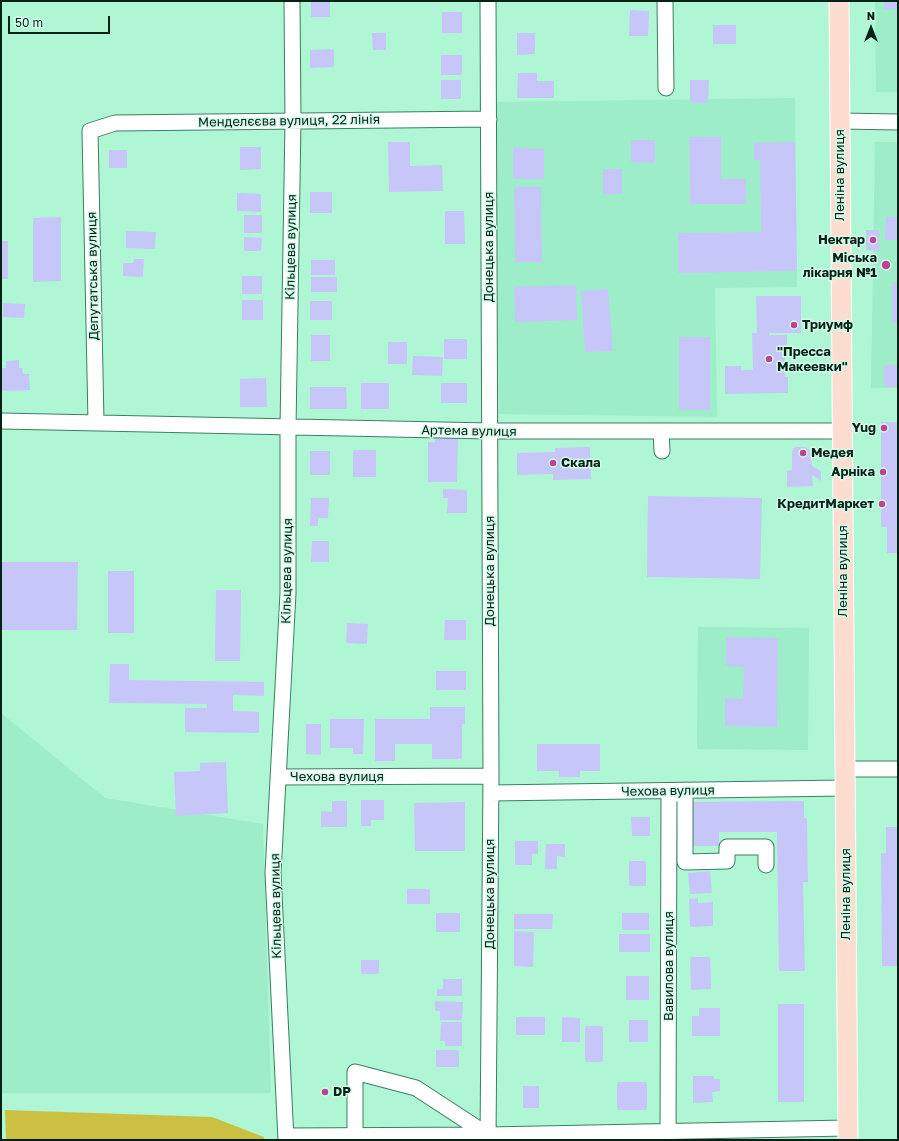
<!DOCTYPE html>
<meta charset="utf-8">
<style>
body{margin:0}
#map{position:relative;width:899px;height:1141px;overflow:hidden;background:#aff6d5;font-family:"Golos Text",sans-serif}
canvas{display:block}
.frame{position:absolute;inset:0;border:2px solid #052217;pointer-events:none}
.north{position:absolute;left:851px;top:8px;width:40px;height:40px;-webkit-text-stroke:3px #d3fce8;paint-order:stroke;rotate:0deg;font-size:11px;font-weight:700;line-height:16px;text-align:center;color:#052217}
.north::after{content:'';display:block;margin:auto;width:14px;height:18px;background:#052217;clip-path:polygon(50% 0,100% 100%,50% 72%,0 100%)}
.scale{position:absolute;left:8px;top:16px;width:102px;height:18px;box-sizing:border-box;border:2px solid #052217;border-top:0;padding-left:5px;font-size:12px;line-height:14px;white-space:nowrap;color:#052217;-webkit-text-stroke:3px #d3fce8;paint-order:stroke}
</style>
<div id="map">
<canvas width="899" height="1141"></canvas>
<div class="frame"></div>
<div class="north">N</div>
<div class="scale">50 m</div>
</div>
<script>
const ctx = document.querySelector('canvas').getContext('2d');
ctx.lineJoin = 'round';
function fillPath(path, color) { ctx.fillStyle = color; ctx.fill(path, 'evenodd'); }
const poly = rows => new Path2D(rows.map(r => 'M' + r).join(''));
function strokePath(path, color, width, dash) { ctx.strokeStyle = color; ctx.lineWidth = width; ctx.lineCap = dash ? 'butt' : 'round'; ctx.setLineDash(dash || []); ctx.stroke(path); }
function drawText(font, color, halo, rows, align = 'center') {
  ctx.font = font + ' "Golos Text",sans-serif'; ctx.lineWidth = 3; ctx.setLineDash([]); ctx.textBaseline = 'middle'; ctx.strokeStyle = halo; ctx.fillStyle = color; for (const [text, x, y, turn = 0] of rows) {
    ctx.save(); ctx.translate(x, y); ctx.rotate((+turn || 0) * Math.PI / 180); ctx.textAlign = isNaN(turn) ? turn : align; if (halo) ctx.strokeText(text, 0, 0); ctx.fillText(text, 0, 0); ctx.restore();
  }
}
const built = poly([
 [875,1,898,1,898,92,876,92],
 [795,98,797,287,715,288,717,417,499,414,495,102],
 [875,142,898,142,898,388,871,388],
 [698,627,809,628,808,750,697,749],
 [1,713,105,798,263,824,271,1093,1,1093]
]);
const green = poly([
 [5,1110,212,1117,264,1137,264,1140,6,1140]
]);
const building = poly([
 [311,1,330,1,330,17,311,17],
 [884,1,898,1,898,9,884,10],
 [630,10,649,11,648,36,629,36],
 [442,12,462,12,462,33,442,33],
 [713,25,736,25,736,44,713,44],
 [372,33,386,33,386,50,373,50],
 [517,33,535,33,535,54,517,55],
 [334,49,334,67,310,68,310,50],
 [441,55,462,55,462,75,441,75],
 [518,73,537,73,537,81,554,81,554,98,517,98],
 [441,80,461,80,461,99,441,99],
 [690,80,709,80,708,103,690,102],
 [689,137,721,137,721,179,746,179,746,204,690,204],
 [631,140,655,140,655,163,631,162],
 [388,142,410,142,410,166,442,165,443,191,389,192],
 [795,142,797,271,678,273,678,233,761,232,760,160,754,160,754,143],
 [240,147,261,147,261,169,240,170],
 [513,148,544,149,544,179,513,179],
 [109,150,127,150,127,168,109,168],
 [603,169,622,169,622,194,603,194],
 [514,187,541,187,542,262,515,262],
 [310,192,332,192,332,213,310,213],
 [237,193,261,194,261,212,237,211],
 [445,211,464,211,465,244,445,244],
 [244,215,262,215,262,233,244,233],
 [61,217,61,281,33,282,33,218],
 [886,217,898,217,898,240,885,240],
 [866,230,879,230,879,251,866,250],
 [126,231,156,232,155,249,126,248],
 [244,237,262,238,261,251,244,251],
 [1,241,8,241,8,279,1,279],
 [134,259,144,259,143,277,123,276,123,263,133,263],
 [311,260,335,260,335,275,311,275],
 [242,276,262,276,262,294,242,294],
 [311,277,337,277,337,292,311,292],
 [892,282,898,282,898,323,892,323],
 [576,285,577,320,515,322,514,287],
 [608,289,613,351,585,352,581,291],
 [756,296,801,296,801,333,769,333,769,335,787,335,787,352,785,352,785,377,788,377,788,393,725,394,725,366,741,366,741,370,753,370,752,333,757,333],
 [242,300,263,300,263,320,242,320],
 [310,301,332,301,332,320,310,320],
 [3,303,25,304,24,318,3,317],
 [311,335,330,335,330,361,311,361],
 [679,337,710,337,710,410,679,410],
 [444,339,467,339,467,359,444,359],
 [388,342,407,342,407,364,388,364],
 [413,356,443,357,442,376,412,375],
 [19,360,19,368,22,368,23,374,29,374,30,390,2,391,2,368,6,368,6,361],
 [884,365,898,365,898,387,884,387],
 [266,378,267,407,240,407,240,379],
 [361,383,389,383,389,409,361,409],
 [441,383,467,383,467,403,441,403],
 [310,387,346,387,347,409,310,409],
 [881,422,898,422,898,553,887,553,887,527,881,527],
 [435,438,458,439,457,482,428,482,428,442,435,442],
 [590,447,591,479,553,480,553,474,517,475,517,453,555,452,555,448],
 [796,447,805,447,810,450,812,466,821,471,821,481,812,475,813,486,787,487,787,471,792,470,792,452,793,449],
 [353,450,376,450,376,477,353,477],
 [310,451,330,451,330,475,310,475],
 [443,489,467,490,467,513,447,513,448,498,443,498],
 [648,496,762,498,760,579,647,577],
 [311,498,329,498,328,518,318,518,318,526,310,526],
 [312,541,329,541,329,562,311,562],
 [1,562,78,562,77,630,1,630],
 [108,571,134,571,134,633,108,633],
 [216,590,241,590,240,661,215,661],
 [445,620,466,620,466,640,444,640],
 [347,623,368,624,367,644,346,643],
 [726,637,778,638,777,727,725,726,725,698,743,699,744,667,726,666],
 [110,664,129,664,129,680,264,682,264,696,233,695,233,711,259,712,259,733,185,732,185,708,207,708,207,704,109,703],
 [436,671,466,671,466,690,436,690],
 [430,707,465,707,465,724,462,724,462,759,432,759,432,744,395,744,395,761,375,761,375,719,430,719],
 [330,719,364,719,363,754,353,754,353,748,330,748],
 [306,724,321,724,321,755,306,754],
 [537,744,600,744,600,771,580,771,580,777,559,777,559,771,537,771],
 [226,762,228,813,176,816,174,772,200,771,200,763],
 [361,800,384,800,384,820,371,820,371,826,361,826],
 [332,801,347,801,347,827,321,827,321,811,332,812],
 [804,801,804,818,807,818,808,882,803,882,805,971,779,971,777,832,719,832,719,846,690,846,690,802],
 [465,802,465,851,415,851,414,803],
 [631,817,650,817,650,836,632,836],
 [886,827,898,827,898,966,882,966,881,853,886,853],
 [515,841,538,841,538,854,532,854,532,865,515,865],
 [546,844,565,844,565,857,557,856,557,869,545,869],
 [629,861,646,861,646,886,629,886],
 [710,871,712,893,690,894,688,873],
 [407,889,430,889,430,904,407,904],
 [698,898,698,903,713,902,713,926,690,927,689,899],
 [436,913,460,913,460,932,436,932],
 [622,913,649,913,649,930,622,930],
 [514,914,553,914,552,929,514,929],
 [514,931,534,932,533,967,514,966],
 [619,934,650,934,650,952,619,952],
 [690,957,710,957,711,989,691,990],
 [361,960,379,960,379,974,361,974],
 [626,976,649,976,649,1000,626,1000],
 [443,979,462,979,462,996,437,996,437,989,443,989],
 [435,1001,463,1002,462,1020,440,1020,440,1011,435,1011],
 [778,1004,804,1004,804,1102,778,1102],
 [699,1008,720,1008,720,1036,692,1036,692,1016,699,1016],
 [516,1017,545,1017,545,1035,516,1035],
 [562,1017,580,1018,580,1042,562,1042],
 [629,1020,648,1020,648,1042,629,1042],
 [441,1022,462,1022,462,1046,445,1046,445,1041,440,1041],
 [585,1026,603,1026,603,1062,585,1062],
 [436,1050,459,1050,459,1067,436,1067],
 [693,1076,714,1076,714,1079,720,1079,720,1091,712,1092,713,1102,693,1103],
 [617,1082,647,1082,647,1110,617,1110],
 [523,1086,539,1086,539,1108,523,1108]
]);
const minor = poly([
 [488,1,491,776,488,1140],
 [665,1,666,88],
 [840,121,898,122],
 [1,421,490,431,842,431],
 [96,422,90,131,115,123,489,119],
 [661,431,662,451],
 [845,769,898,769],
 [279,777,491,776],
 [491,793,845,788],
 [286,1136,488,1135,847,1128],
 [355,1136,355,1072,416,1088,488,1135],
 [286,1140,273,873,288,593,288,428,293,121,292,1],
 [668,1140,669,791,685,796,685,862,727,861,727,847,766,847,766,865]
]);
const major = poly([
 [839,1,848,1140]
]);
const markers = [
 [873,240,4,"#be4394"],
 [886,265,5,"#be4394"],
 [794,325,4,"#be4394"],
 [769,359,4,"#be4394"],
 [884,428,4,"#be4394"],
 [803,453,4,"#be4394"],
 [553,463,4,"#be4394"],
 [883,472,4,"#be4394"],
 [882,504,4,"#be4394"],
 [325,1092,4,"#be4394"]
];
const streetNames = [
 ["Менделєєва вулиця, 22 лінія",289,121,-1],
 ["Леніна вулиця",840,175,-90],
 ["Кільцева вулиця",291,247,-89],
 ["Донецька вулиця",489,247,-90],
 ["Депутатська вулиця",93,276,-91],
 ["Артема вулиця",469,431,1],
 ["Кільцева вулиця",287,571,-89],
 ["Донецька вулиця",490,571,-90],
 ["Леніна вулиця",843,571,-90],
 ["Чехова вулиця",337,777],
 ["Чехова вулиця",668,791,-1],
 ["Донецька вулиця",490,894,-90],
 ["Леніна вулиця",846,894,-90],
 ["Кільцева вулиця",276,906,-91],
 ["Вавилова вулиця",669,966,-90]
];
const poiNames = [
 ["Нектар",865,240],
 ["Міська",877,258],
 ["лікарня №1",877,273],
 ["Триумф",802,325,"left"],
 ["\"Пресса",777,352,"left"],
 ["Макеевки\"",777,367,"left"],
 ["Yug",876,428],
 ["Медея",811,453,"left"],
 ["Скала",561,463,"left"],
 ["Арніка",875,472],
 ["КредитМаркет",874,504],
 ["DP",333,1092,"left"]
];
fillPath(built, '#9dedc8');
fillPath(green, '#ccc042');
fillPath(building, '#c6c7f8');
strokePath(minor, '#3a7f62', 17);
strokePath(major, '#fff', 21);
strokePath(minor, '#fff', 15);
strokePath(major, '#fdddd0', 19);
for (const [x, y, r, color] of markers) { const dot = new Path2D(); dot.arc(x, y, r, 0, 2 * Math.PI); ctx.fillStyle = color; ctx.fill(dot); strokePath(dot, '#d3fce8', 1.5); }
drawText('13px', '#052217', '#d3fce8', streetNames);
drawText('bold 13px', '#052217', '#d3fce8', poiNames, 'right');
</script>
